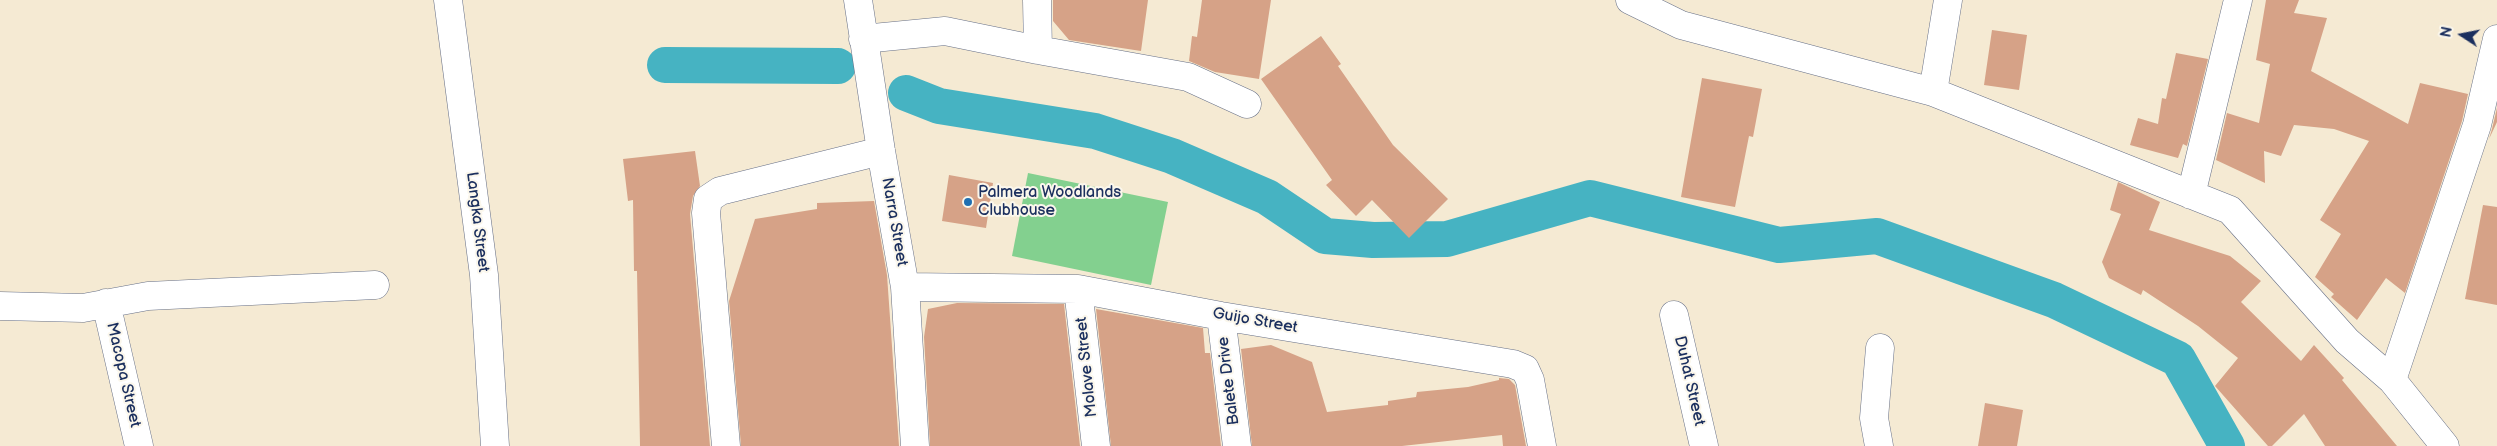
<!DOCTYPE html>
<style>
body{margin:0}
#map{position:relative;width:2497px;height:446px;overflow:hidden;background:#f5ead3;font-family:"Balsamiq Sans",sans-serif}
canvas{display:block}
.north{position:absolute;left:2437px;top:10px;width:50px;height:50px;-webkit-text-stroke:4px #fbf7ec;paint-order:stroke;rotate:281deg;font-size:14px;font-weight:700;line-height:20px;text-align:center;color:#1b2f5e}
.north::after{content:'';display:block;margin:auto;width:18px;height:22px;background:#1b2f5e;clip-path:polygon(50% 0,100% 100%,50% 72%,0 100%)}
</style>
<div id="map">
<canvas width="2497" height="446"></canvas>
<div class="north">N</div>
</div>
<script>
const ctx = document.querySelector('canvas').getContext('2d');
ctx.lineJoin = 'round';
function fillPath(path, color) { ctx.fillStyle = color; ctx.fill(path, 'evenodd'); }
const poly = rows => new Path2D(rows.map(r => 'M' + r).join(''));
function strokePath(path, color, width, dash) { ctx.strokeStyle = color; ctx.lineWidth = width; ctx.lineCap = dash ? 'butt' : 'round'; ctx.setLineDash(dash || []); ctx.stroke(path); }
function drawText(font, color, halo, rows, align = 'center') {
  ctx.font = font + ' "Balsamiq Sans",sans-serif'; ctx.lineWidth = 4; ctx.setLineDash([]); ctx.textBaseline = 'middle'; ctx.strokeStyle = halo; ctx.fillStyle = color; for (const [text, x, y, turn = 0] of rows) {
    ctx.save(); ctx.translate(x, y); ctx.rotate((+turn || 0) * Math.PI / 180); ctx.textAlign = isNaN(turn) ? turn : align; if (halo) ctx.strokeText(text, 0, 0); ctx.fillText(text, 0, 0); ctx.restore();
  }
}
const green = poly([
 [1028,173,1168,202,1151,285,1012,256]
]);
const canal = poly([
 [665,65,838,66],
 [906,93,939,106,1095,131,1172,156,1267,197,1325,236,1373,240,1447,239,1590,198,1779,245,1877,236,2054,300,2178,359,2227,446]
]);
const building = poly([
 [1053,0,1148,0,1141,51,1069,40,1053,21],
 [1202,0,1271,0,1259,79,1215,72,1189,61,1192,36,1197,37],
 [2266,0,2299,0,2294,13,2327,18,2311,71,2408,124,2420,83,2468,94,2462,121,2405,293,2386,278,2357,320,2331,297,2334,294,2315,277,2341,234,2320,220,2369,141,2334,129,2294,125,2281,156,2264,151,2265,183,2216,160,2227,113,2259,123,2270,64,2256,60],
 [1992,30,2027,35,2019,90,1984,85],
 [1321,36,1341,64,1338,66,1393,145,1448,199,1409,238,1372,200,1356,216,1326,185,1332,180,1261,79],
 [2176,53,2208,59,2187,146,2183,144,2178,158,2130,145,2138,118,2158,124,2162,98,2166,99],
 [1702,78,1762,89,1753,137,1749,136,1735,207,1681,197],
 [2497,108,2497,122,2489,139,2492,129],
 [695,151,700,186,693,196,690,214,710,446,640,446,637,271,634,271,633,200,628,201,623,159],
 [949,175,993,183,986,228,942,221],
 [2118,182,2160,202,2149,230,2230,256,2261,281,2241,302,2301,361,2314,345,2344,378,2342,380,2397,446,2325,446,2304,414,2272,446,2268,446,2215,386,2238,358,2198,326,2143,290,2141,295,2109,278,2102,262,2121,214,2110,210],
 [874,201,887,275,899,446,741,446,729,301,755,219,817,209,817,203],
 [2483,205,2497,207,2497,305,2465,299],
 [957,303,1064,304,1080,446,930,446,924,337,928,309],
 [1096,309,1203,328,1205,353,1210,353,1221,446,1111,446],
 [1271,345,1312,362,1327,412,1388,405,1388,401,1416,397,1417,392,1468,387,1499,380,1499,378,1509,379,1515,385,1526,446,1503,446,1502,435,1402,446,1252,446,1241,349],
 [1985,403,2023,410,2017,446,1978,446]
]);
const minor = poly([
 [448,0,484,275,495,446],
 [858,0,881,151,905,287,915,446],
 [1037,0,1038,50],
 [1630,0,1681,25,1933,92,2230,210,2347,341,2392,380,2445,446],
 [863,39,945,31,1038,50,1188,77,1247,104],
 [1933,92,1948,0],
 [2191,195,2238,0],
 [905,287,1078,289,1221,316,1513,364,1525,369,1530,380,1542,446],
 [1078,289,1096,446],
 [106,303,139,446],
 [0,306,83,308,148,296,375,285],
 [1674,315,1704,446],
 [1221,316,1237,446],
 [2392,380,2477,125,2497,39],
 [726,446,706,213,708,199,720,191,881,151],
 [1879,446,1874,418,1880,348]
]);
const markers = [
 [968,202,5,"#1f6fb2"]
];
const poiNames = [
 ["Palmera Woodlands",978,193],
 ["Clubhouse",978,211]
];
const streetNames = [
 ["Langka Street",477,222,83],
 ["Narra Street",894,222,80],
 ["Guijo Street",1255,321,10],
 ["Molave Street",1087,367,-96],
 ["Macopa Street",123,375,77],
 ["Balete Drive",1229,381,-97],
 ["Duhat Street",1689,381,77]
];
fillPath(green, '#83d08f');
strokePath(canal, '#46b3c2', 36);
fillPath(building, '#d6a287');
strokePath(minor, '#677087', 29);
strokePath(minor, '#fff', 28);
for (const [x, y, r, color] of markers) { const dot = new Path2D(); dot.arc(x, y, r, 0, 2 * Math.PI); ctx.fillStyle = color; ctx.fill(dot); strokePath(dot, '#fbf7ec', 2); }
drawText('16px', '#1b2f5e', '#fbf7ec', poiNames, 'left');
drawText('16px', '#1b2f5e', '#fbf7ec', streetNames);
</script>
